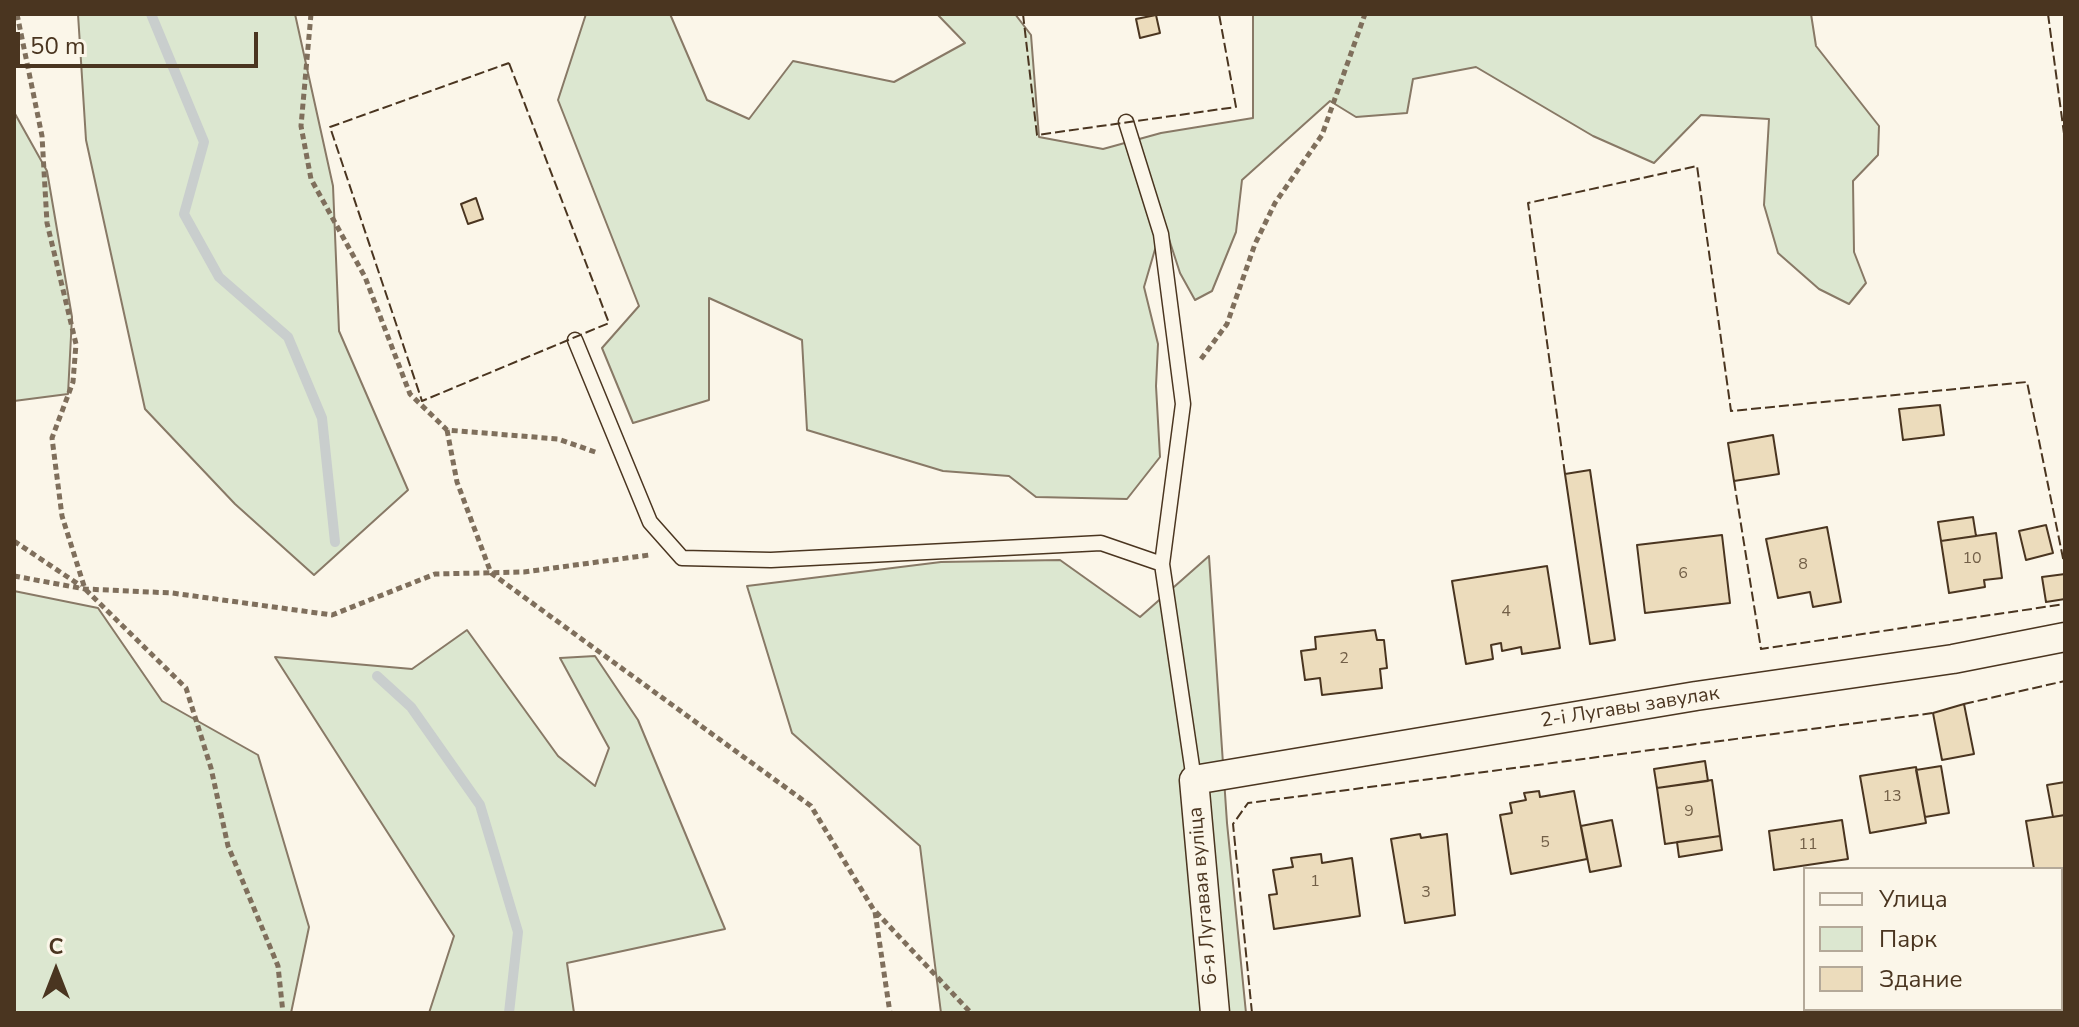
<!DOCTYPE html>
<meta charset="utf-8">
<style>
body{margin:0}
#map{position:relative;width:2079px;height:1027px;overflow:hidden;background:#fbf6e9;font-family:"Nunito Sans",sans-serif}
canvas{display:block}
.frame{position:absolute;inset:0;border:16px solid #4a3520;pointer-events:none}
.legend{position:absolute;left:1803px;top:867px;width:260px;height:144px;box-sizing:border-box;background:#fbf6e9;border:2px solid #b4a999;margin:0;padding:10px 14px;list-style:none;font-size:24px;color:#4a3520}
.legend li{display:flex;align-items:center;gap:16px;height:40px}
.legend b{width:40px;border:2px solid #b4a999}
.north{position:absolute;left:16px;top:931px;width:80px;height:80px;-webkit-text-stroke:6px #fbf6e9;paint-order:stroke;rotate:0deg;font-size:22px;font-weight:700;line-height:32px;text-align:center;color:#4a3520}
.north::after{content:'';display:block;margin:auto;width:28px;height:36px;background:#4a3520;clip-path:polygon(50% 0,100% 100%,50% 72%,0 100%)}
.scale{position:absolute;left:16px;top:32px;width:242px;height:36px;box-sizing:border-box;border:4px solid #4a3520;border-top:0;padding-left:10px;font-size:24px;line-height:28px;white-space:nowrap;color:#4a3520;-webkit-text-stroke:6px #fbf6e9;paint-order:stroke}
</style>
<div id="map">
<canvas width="2079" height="1027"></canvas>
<div class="frame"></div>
<ul class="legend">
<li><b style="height:10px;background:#fbf6e9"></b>Улица</li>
<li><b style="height:22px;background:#dce7d0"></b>Парк</li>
<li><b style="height:22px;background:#ecdcbc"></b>Здание</li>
</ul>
<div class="north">С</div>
<div class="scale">50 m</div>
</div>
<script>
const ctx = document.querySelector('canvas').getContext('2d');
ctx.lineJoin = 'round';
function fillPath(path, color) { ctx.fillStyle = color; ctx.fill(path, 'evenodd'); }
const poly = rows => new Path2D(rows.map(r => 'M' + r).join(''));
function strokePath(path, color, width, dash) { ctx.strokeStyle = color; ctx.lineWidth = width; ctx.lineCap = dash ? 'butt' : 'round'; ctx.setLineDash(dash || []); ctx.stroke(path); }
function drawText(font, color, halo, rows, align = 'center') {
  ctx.font = font + ' "Nunito Sans",sans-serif'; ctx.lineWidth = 6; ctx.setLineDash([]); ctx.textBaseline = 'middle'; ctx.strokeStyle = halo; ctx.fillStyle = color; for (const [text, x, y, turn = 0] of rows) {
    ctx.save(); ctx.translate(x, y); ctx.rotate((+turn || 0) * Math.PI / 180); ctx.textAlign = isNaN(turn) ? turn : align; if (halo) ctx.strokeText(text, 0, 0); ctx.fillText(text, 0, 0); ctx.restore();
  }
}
const green = poly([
 [78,14,295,14,333,186,339,331,408,490,314,575,235,504,145,409,86,140,78,14],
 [586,14,670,14,707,100,749,119,793,61,894,82,965,43,937,14,1015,14,1031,35,1039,137,1103,149,1161,133,1253,118,1253,14,1811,14,1816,46,1879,126,1878,155,1853,181,1854,252,1866,283,1849,304,1819,289,1778,253,1764,205,1769,119,1701,115,1654,163,1593,136,1476,67,1413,79,1407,113,1356,117,1330,101,1242,180,1236,232,1212,291,1195,300,1180,273,1169,239,1156,246,1144,287,1158,344,1156,386,1160,457,1127,499,1036,497,1009,476,943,471,807,430,802,340,709,298,709,400,633,423,602,348,639,306,558,100,586,14],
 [14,112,47,171,72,317,68,394,14,401,14,112],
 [1209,556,1227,823,1246,1013,941,1013,920,846,792,733,747,586,941,562,1060,560,1140,617,1209,556],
 [14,591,98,608,162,701,258,755,309,927,291,1013,14,1013,14,591],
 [467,630,558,756,595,786,609,748,560,658,595,656,638,720,725,929,567,963,574,1013,429,1013,454,936,275,657,412,669,467,630]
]);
const stream = poly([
 [151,14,204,142,184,214,219,277,288,337,322,418,335,542],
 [377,676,411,707,480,805,518,932,509,1013]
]);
const building = poly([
 [1156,15,1160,33,1140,38,1136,19,1156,15],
 [476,198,483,219,468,224,461,204,476,198],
 [1940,405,1944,435,1903,440,1899,409,1940,405],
 [1773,435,1779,474,1734,481,1728,443,1773,435],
 [1590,470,1615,640,1590,644,1565,474,1590,470],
 [1973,517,1976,536,1941,541,1938,522,1973,517],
 [2046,525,2053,553,2026,560,2019,531,2046,525],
 [1827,527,1841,602,1813,607,1810,592,1778,598,1766,539,1827,527],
 [1996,533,2002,578,1984,580,1985,587,1949,593,1941,541,1996,533],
 [1722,535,1730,603,1645,613,1637,545,1722,535],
 [1547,566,1560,648,1522,654,1521,647,1502,651,1501,643,1491,645,1493,659,1466,664,1452,581,1547,566],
 [2065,574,2065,599,2046,602,2042,577,2065,574],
 [1375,630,1377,640,1384,640,1387,668,1380,669,1382,688,1322,695,1320,678,1305,680,1301,651,1316,649,1315,637,1375,630],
 [1964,704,1974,754,1942,760,1933,713,1964,704],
 [1705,761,1708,781,1657,788,1654,769,1705,761],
 [1941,766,1949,813,1925,817,1916,770,1941,766],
 [1916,767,1926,823,1870,833,1860,776,1916,767],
 [1712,780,1720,836,1665,844,1657,788,1712,780],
 [2065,782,2065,815,2053,817,2047,785,2065,782],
 [1539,791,1540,797,1574,791,1587,859,1511,874,1500,815,1512,813,1510,803,1526,800,1524,793,1539,791],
 [2065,815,2065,876,2061,876,2061,869,2034,869,2026,821,2065,815],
 [1612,820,1621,866,1590,872,1581,826,1612,820],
 [1842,820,1848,859,1774,870,1769,831,1842,820],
 [1420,834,1421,838,1447,834,1455,915,1405,923,1391,839,1420,834],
 [1720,836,1722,850,1679,857,1677,842,1720,836],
 [1321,854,1322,863,1352,858,1360,916,1274,929,1269,895,1277,894,1273,870,1293,867,1291,858,1321,854]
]);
const path = poly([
 [17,14,42,136,47,223,76,344,73,382,52,438,62,516,85,589,186,688,211,768,228,846,278,966,283,1013],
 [311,14,301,126,311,179,365,277,410,394,447,430,558,439,598,453],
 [1201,359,1227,324,1255,244,1275,203,1322,135,1365,14],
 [447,430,457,482,491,573,811,806,875,912,890,1013],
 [14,541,81,586],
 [14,576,85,589,172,593,332,615,435,574,524,572,649,555],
 [876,912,971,1013]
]);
const service = poly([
 [1126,122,1161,234,1183,404,1162,564,1194,780],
 [575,340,650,522,682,558,771,560,1101,543,1162,564]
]);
const minor = poly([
 [1215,1013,1194,780,1696,696,1953,659,2065,637]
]);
const fence = poly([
 [1023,14,1037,135,1236,107,1219,14],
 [2048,14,2065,141],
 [509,63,609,323,422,401,330,127,509,63],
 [1565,474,1528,203,1697,166,1731,411,2027,382,2065,568],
 [1734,481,1761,649,2065,604],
 [1964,704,2065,681],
 [1252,1013,1233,824,1248,803,1933,713]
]);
const numberNames = [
 ["10",1972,559],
 ["8",1803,565],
 ["6",1683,574],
 ["4",1506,612],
 ["2",1344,659],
 ["13",1892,797],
 ["9",1689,812],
 ["5",1545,843],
 ["11",1808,845],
 ["1",1315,882],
 ["3",1426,893]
];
const streetNames = [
 ["2-і Лугавы завулак",1630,708,-9],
 ["6-я Лугавая вуліца",1204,896,-95]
];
fillPath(green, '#dce7d0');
strokePath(green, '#887966', 2);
strokePath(stream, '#c9cecd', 10);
fillPath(building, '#ecdcbc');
strokePath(building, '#4a3520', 2);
strokePath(service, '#4a3520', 17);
strokePath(minor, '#4a3520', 31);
strokePath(path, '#7f6f5c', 5, [6, 4]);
strokePath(service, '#fbf6e9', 14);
strokePath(minor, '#fbf6e9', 28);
strokePath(fence, '#4a3520', 2, [10, 4]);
drawText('16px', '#725f47', null, numberNames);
drawText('20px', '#4a3520', '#fbf6e9', streetNames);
</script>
